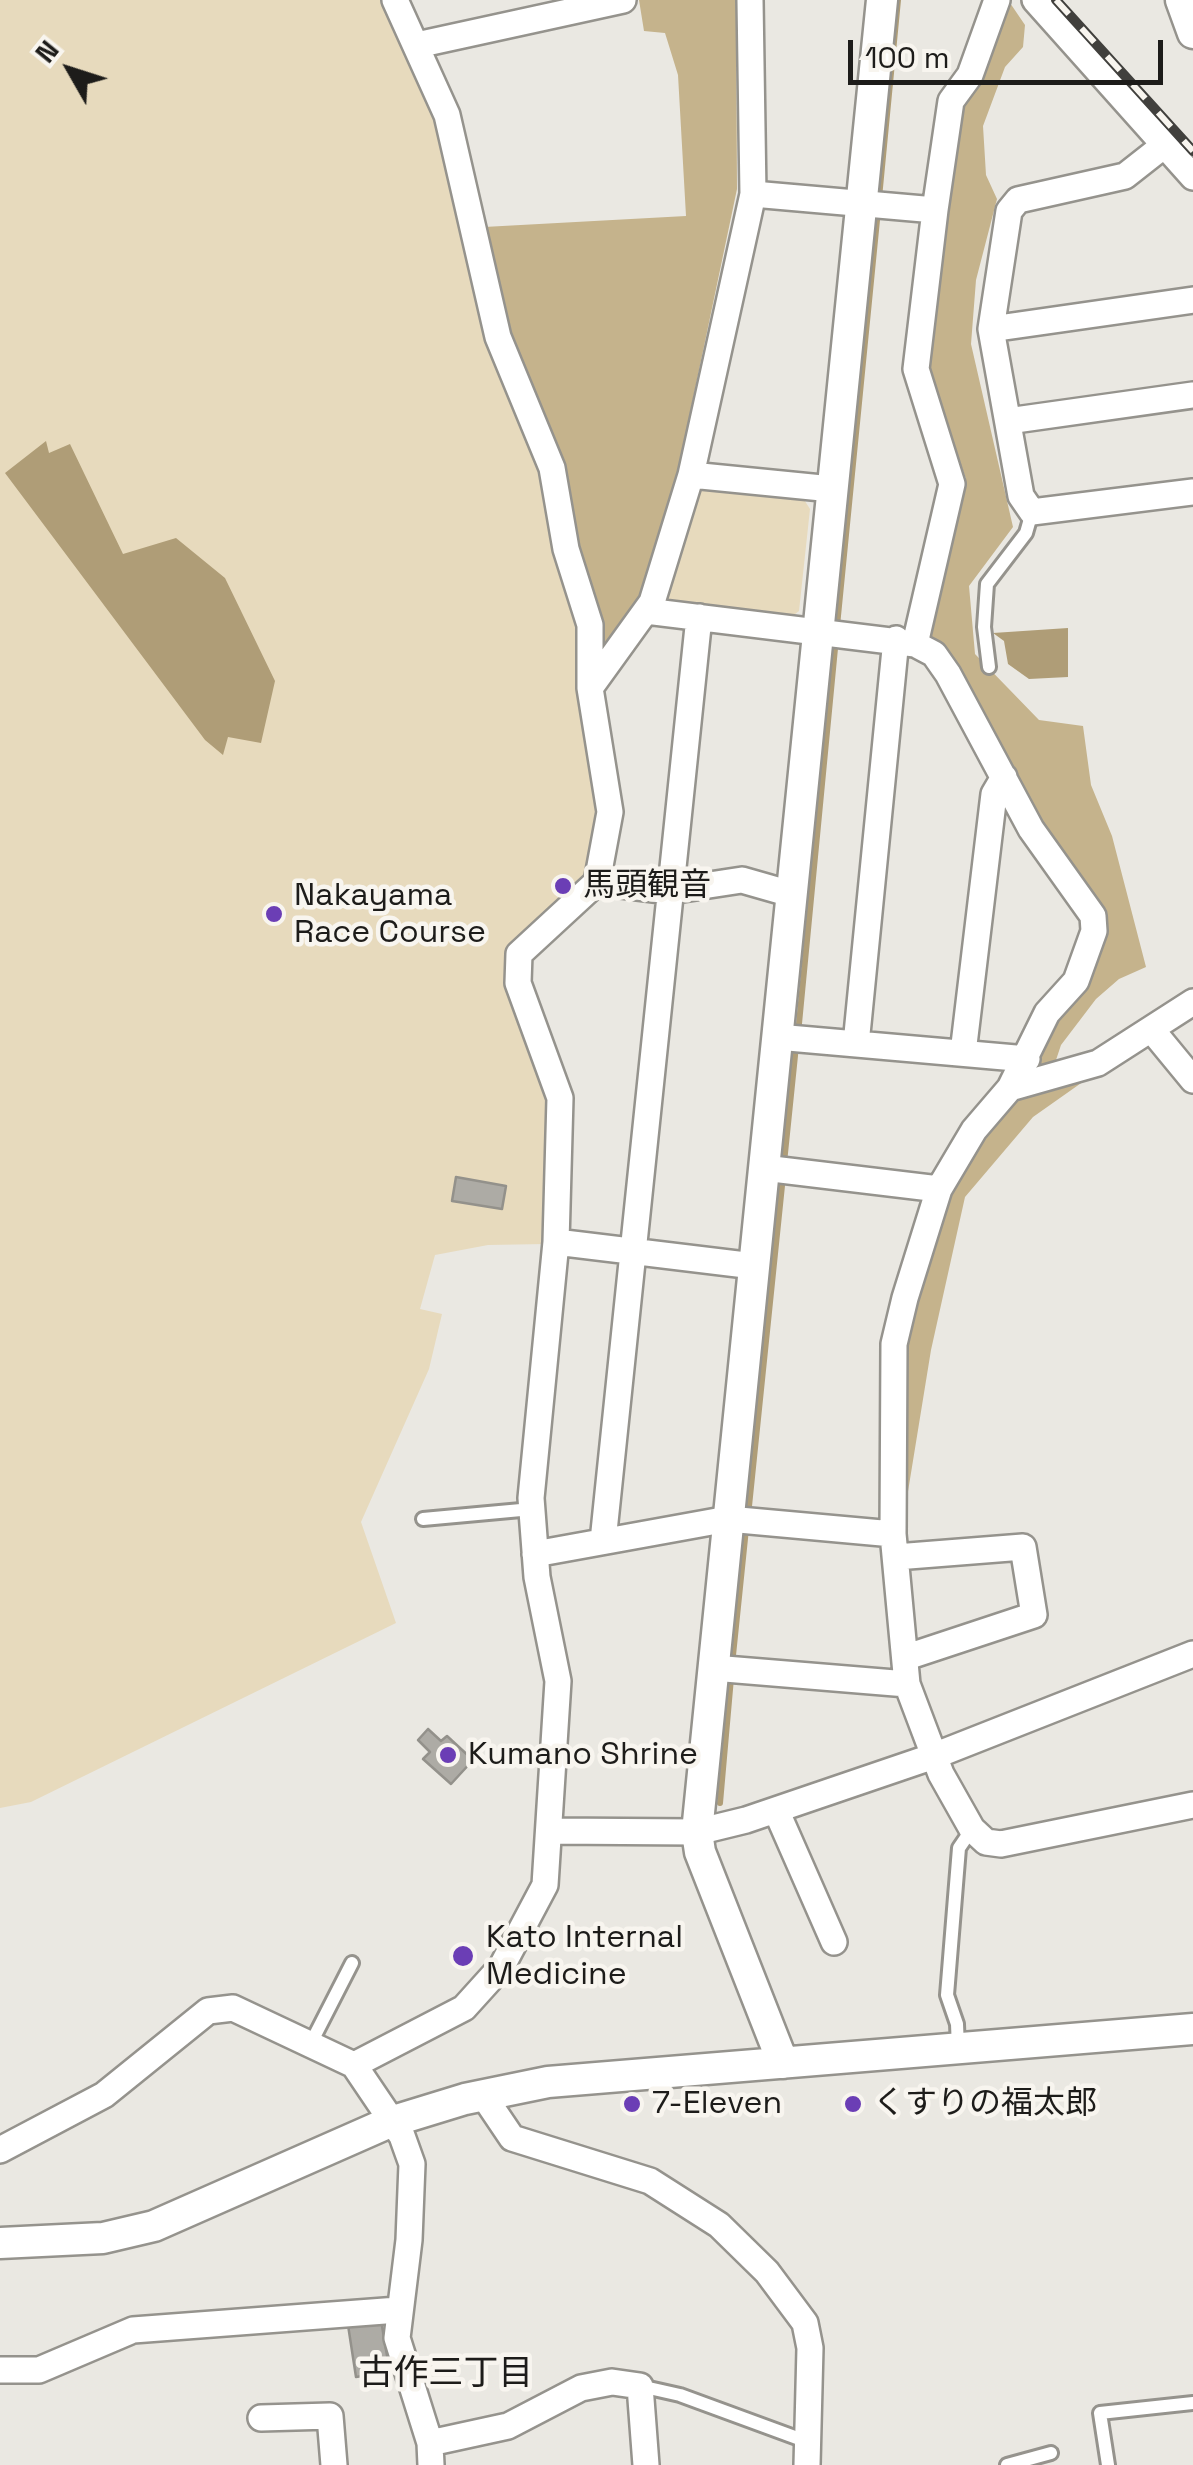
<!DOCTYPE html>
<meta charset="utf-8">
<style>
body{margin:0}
#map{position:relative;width:1193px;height:2465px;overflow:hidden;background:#eae8e2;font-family:"Space Grotesk",sans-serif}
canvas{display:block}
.north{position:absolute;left:20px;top:20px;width:100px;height:100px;-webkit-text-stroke:8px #f8f5ef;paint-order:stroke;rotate:309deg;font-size:28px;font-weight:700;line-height:40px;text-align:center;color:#1d1c1a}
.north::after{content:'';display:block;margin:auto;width:35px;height:45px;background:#1d1c1a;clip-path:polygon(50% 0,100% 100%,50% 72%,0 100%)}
.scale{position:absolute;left:848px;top:40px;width:315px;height:45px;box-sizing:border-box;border:5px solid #1d1c1a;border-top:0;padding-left:12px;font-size:30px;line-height:35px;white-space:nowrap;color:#1d1c1a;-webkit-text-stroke:8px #f8f5ef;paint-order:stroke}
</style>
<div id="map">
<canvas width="1193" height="2465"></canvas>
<div class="north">N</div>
<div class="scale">100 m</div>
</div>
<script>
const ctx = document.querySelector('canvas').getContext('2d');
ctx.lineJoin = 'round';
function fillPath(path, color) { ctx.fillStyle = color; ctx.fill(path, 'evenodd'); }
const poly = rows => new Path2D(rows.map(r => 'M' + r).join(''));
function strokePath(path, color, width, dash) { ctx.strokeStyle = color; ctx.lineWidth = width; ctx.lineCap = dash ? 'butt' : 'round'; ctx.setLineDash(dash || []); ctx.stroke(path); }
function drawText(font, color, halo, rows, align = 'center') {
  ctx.font = font + ' "Space Grotesk","Noto Sans JP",sans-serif'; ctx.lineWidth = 9; ctx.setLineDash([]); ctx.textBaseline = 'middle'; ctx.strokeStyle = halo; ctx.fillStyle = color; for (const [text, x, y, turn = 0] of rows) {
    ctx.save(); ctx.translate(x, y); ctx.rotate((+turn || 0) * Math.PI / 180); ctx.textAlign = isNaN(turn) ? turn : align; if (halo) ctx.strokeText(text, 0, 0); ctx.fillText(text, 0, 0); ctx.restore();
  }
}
const green = poly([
 [0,0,386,0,440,119,578,596,601,820,589,876,507,952,506,987,551,1100,546,1244,488,1245,435,1255,420,1309,442,1314,429,1369,361,1522,396,1623,31,1802,0,1808],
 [695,484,803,498,810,509,799,611,786,621,659,608]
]);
const forest = poly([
 [639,0,736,0,737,189,677,475,637,604,598,664,506,334,484,227,686,216,678,75,665,33,644,31],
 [1008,0,1025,25,1023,47,1005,67,983,126,986,175,997,199,976,280,971,344,1013,527,969,586,975,654,1039,720,1083,726,1091,785,1112,836,1146,967,1119,979,1096,999,1061,1045,1048,1084,1094,1074,1033,1117,965,1197,931,1350,904,1516,908,1349,916,1298,952,1184,1101,935,1039,825,983,712,926,635,966,479,927,368,962,107]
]);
const water = poly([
 [46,441,49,453,70,444,123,554,176,538,225,578,275,681,261,743,228,737,223,755,205,740,5,473],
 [1068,628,1068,677,1029,679,1008,664,1004,641,993,633]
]);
const stream = poly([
 [879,198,898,0],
 [837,626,878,210],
 [798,1034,836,638],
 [784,1163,796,1046],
 [748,1516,783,1176],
 [732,1665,746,1529],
 [720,1803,731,1678]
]);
const building = poly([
 [456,1177,506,1186,502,1209,452,1201,456,1177],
 [428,1729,441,1741,447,1736,473,1760,451,1784,423,1759,430,1752,418,1740,428,1729],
 [381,2320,389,2367,380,2368,381,2373,356,2377,348,2325,381,2320]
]);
const service = poly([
 [989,667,984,627,987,584,1026,533,1032,512],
 [423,1519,532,1509],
 [310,2045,352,1963],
 [958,2048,957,2024,947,1995,959,1848,972,1829],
 [640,2386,680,2395,808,2442],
 [1007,2465,1051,2453],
 [1108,2465,1100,2413,1193,2403]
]);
const minor = poly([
 [395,0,447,115,498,337,552,468,566,549,590,625,590,688],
 [1035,0,1193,177],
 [417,45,623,0],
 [1167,143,1125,176,1018,200,1009,211,991,329,1021,496,1032,512,1193,492],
 [753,194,935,210],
 [991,329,1193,300],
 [1008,421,1193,395],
 [691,475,832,489],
 [646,611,915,644,952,484,916,369,935,210,951,101,970,75,997,0],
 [915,644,934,654,948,674,1031,829,1093,916,1094,931,1076,981,1047,1013,1010,1088,974,1130,939,1189,905,1298,894,1344,893,1534,907,1684,941,1774,972,1829,986,1842,1001,1844,1193,1805],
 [597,882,670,891,742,880,791,894],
 [1151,1029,1193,1080],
 [777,1037,1027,1059],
 [856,1044,896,639],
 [963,1053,994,794,1004,777],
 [1010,1088,1098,1063,1193,1002],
 [764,1168,939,1189],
 [556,1242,754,1266],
 [603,1541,699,617],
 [535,1554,728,1519,893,1534],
 [896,1557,1023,1547,1034,1615,907,1657],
 [713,1668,907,1684],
 [776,1810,834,1942],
 [550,1831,697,1832,746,1820,934,1756,1193,1654],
 [354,2065,464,2008,502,1966,545,1885,558,1681,537,1577,531,1498,556,1242,560,1098,518,983,519,954,597,882,610,812,590,688,652,602,691,475,753,194,750,0],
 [483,2095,512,2138,650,2181,719,2225,767,2272,805,2323,810,2348,807,2465],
 [0,2150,104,2095,208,2011,233,2008,354,2065,402,2136,412,2164,409,2240,397,2338,430,2443,431,2465],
 [0,2370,39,2370,133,2330,398,2310],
 [261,2418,330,2416,334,2465],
 [430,2443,508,2426,581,2388,612,2382,640,2386,646,2465]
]);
const tertiary = poly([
 [1181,0,1193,33],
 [783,2063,700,1852,697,1832,882,0],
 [0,2243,103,2238,154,2226,390,2122,465,2099,548,2082,1193,2029]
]);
const rail = poly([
 [1056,0,1193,151]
]);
const markers = [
 [563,886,10,"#6b3eb5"],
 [274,914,10,"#6b3eb5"],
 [448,1755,10,"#6b3eb5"],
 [463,1956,12,"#6b3eb5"],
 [632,2104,10,"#6b3eb5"],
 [853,2104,10,"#6b3eb5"]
];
const poiNames = [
 ["馬頭観音",583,886],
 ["Nakayama",294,896],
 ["Race Course",294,933],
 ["Kumano Shrine",468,1755],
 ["Kato Internal",486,1938],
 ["Medicine",486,1975],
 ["7-Eleven",652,2104],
 ["くすりの福太郎",873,2104]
];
const neighbourhoodNames = [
 ["古作三丁目",446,2375]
];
fillPath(green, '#e7dabd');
fillPath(forest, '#c5b38c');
fillPath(water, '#af9d77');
strokePath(stream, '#af9d77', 6);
fillPath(building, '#adaba5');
strokePath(building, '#93918b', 2.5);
strokePath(service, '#95938d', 18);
strokePath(minor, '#95938d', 30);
strokePath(tertiary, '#95938d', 35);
strokePath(service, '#fff', 12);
strokePath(minor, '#fff', 25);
strokePath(tertiary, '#fff', 30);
strokePath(rail, '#41403d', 10);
strokePath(rail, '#f8f5ef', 6, [19]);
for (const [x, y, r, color] of markers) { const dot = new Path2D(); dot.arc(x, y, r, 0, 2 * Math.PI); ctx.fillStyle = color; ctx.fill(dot); strokePath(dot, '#f8f5ef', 4); }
drawText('32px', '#1d1c1a', '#f8f5ef', poiNames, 'left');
drawText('35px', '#1d1c1a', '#f8f5ef', neighbourhoodNames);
</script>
